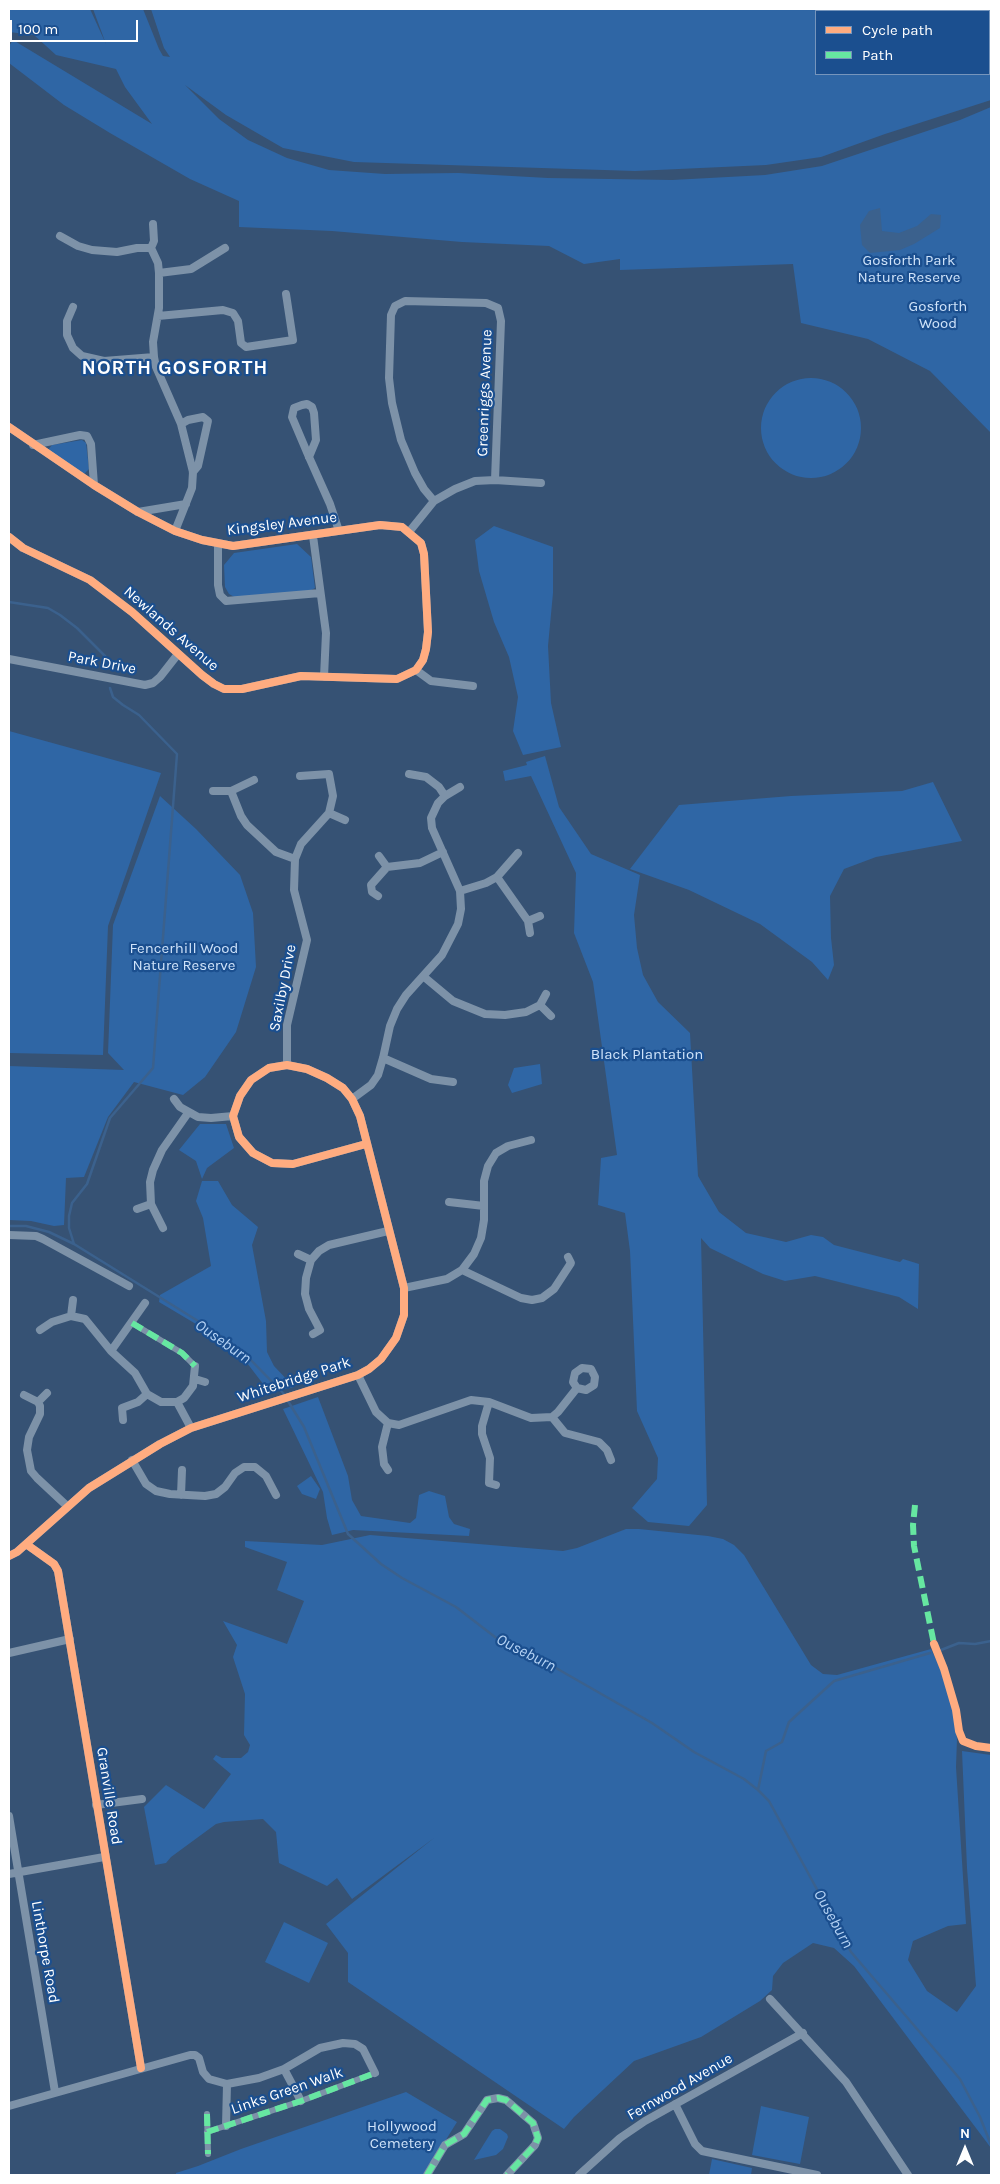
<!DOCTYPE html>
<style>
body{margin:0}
#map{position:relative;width:1000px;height:2184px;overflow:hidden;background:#365274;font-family:Karla,sans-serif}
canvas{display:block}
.frame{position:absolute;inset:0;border:10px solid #fff;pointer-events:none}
.legend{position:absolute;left:815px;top:10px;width:175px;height:65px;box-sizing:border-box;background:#1b4f8f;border:1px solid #7695bc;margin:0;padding:6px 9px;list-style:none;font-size:15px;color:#fff}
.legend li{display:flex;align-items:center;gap:10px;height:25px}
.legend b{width:25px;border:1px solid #7695bc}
.north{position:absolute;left:940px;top:2124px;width:50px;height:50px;-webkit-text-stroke:4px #1b4f8f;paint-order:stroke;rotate:0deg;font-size:14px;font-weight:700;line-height:20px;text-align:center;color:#fff}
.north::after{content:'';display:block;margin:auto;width:18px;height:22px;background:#fff;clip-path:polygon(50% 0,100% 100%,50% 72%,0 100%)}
.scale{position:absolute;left:10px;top:20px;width:128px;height:22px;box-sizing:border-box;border:2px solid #fff;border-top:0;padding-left:6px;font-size:15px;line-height:18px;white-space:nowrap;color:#fff;-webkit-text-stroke:4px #1b4f8f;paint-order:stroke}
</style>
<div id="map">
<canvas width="1000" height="2184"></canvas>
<div class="frame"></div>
<ul class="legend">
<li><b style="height:6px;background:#ffac80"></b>Cycle path</li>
<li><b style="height:6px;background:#66e7a1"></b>Path</li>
</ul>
<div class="north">N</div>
<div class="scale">100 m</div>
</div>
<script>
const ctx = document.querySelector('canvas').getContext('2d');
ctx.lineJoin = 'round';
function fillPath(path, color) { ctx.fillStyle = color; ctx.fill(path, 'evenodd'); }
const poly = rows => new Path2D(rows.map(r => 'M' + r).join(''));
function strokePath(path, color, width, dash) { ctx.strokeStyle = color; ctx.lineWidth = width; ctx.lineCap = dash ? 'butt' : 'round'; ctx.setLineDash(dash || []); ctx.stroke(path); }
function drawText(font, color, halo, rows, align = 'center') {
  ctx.font = font + ' Karla,sans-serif'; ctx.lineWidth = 4.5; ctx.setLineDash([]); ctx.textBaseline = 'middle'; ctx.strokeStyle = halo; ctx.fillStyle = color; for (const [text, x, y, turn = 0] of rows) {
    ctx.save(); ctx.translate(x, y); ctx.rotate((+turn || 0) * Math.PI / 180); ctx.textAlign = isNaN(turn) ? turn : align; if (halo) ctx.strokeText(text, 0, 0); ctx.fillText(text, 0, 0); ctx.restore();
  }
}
const green = poly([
 [9,9,90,9,106,44,93,9,143,9,159,49,163,56,170,57,164,48,151,9,991,9,991,100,885,134,821,157,766,165,635,171,354,162,283,148,226,115,185,85,219,119,248,140,287,158,329,170,385,174,458,173,548,178,672,180,765,175,822,166,960,120,991,107,991,433,930,371,868,339,801,323,793,264,620,270,620,259,584,264,549,246,462,242,332,231,239,227,239,201,190,179,110,133,64,105,9,63,9,46,13,40,152,124,125,87,116,69,56,55,34,35,9,32],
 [816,11,989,11,989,74,816,74],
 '761 428a50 50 0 1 1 100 0a50 50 0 1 1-100 0Z',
 [82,440,86,443,89,469,84,474,48,450,52,445],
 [494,526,553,547,553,593,548,646,551,703,561,747,523,755,513,731,518,697,509,657,494,622,479,571,475,540],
 [297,544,311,557,315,588,306,593,238,599,229,594,225,587,224,565,234,553],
 [9,731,161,773,108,926,103,1055,9,1053],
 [545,756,559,807,591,854,640,875,634,915,637,948,643,975,658,1002,690,1033,698,1176,719,1212,746,1233,786,1242,811,1235,823,1237,834,1245,900,1262,903,1259,919,1264,918,1309,899,1297,815,1276,785,1281,763,1274,710,1248,701,1238,707,1505,689,1526,648,1522,632,1508,657,1479,658,1458,637,1411,630,1251,625,1213,598,1205,601,1158,617,1155,593,982,574,933,576,873,531,776,505,781,503,771,527,765,526,762],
 [933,782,962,841,876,857,844,869,830,896,831,938,834,965,828,980,812,962,760,924,689,890,630,869,679,805,791,796,902,791],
 [160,796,196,829,240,875,253,913,256,967,236,1032,205,1077,183,1095,134,1082,108,1117,84,1177,66,1178,64,1225,54,1226,31,1221,9,1220,9,1066,124,1070,108,1053,113,925],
 [540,1064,542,1084,512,1093,508,1085,514,1068],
 [200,1124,226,1124,234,1148,207,1168,202,1179,196,1161,179,1150],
 [202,1181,218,1181,232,1205,258,1227,252,1245,266,1321,267,1352,274,1366,294,1387,270,1393,247,1363,211,1333,159,1302,160,1295,211,1266,203,1218,196,1201],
 [318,1397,348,1476,352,1500,361,1516,410,1523,416,1518,419,1495,429,1491,445,1496,449,1517,454,1524,470,1529,469,1536,353,1530,332,1535,327,1518,323,1492,283,1409],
 [311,1476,320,1489,316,1499,302,1494,297,1486],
 [626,1529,639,1529,708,1536,723,1539,734,1545,744,1555,811,1665,823,1674,837,1675,931,1649,941,1670,953,1710,957,1739,956,1767,966,1924,948,1926,913,1941,908,1960,927,1991,957,2012,976,1986,967,1868,962,1751,991,1755,991,2148,854,1966,834,1948,813,1943,783,1963,773,1976,772,1990,760,2001,701,2037,634,2061,574,2117,564,2129,348,1982,348,1953,326,1924,434,1838,352,1899,337,1878,327,1886,279,1863,276,1832,263,1819,224,1822,216,1824,171,1857,166,1863,155,1865,144,1807,166,1785,204,1809,231,1774,213,1759,216,1755,222,1758,241,1758,248,1752,250,1745,244,1735,245,1694,233,1657,237,1645,223,1621,287,1644,304,1601,277,1590,287,1562,245,1547,245,1541,322,1545,370,1535,563,1551,577,1548],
 [284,1922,328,1943,309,1983,265,1962],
 [406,2092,457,2122,424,2175,176,2175,176,2173,198,2166,241,2149],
 [761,2106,809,2117,800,2164,752,2155],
 [495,2129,500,2129,507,2134,508,2137,503,2149,496,2155,474,2160,492,2131],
 [712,2159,752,2168,751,2175,709,2175]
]);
const water = poly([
 [880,208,882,231,899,233,917,226,931,214,941,215,940,228,914,244,900,250,870,253,862,245,860,225,869,211]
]);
const stream = poly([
 [9,602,48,608,60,615,77,628,105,656,111,669],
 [9,1226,26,1226,49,1232,74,1244,198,1321,243,1352,283,1393,304,1427,348,1534,381,1564,402,1578,456,1607,495,1637,513,1648,535,1656,652,1723,694,1752,744,1779,758,1790,769,1801,851,1952,960,2079,980,2117,991,2145],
 [74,1244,69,1228,69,1216,72,1203,87,1184,110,1118,153,1068,177,754,139,715,123,705,113,697,110,688],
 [941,1650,959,1643,975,1644,991,1641],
 [758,1790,766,1751,782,1742,789,1722,834,1681,930,1653]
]);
const pedestrian = poly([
 [132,1323,182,1353,195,1366],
 [207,2114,208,2154],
 [207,2132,301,2101,375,2073]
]);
const minor = poly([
 [153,224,154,241,151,248,158,263,159,273,159,308,153,342,154,357,156,367,181,424,193,472,192,488,175,531],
 [60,236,78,246,92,250,117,252,137,248,151,248],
 [159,273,191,269,225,248],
 [73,307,67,321,67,335,73,348,82,356,104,361,154,357],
 [158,316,223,310,233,313,238,321,241,343,246,347,293,340,286,294],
 [181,424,188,420,203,417,208,421,198,466,193,472],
 [9,427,94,485,138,512,175,531,202,540,233,546,380,525,402,527,421,543,424,554,428,632,426,649,423,660,416,670,397,679,301,676,242,689,224,689,214,684,202,675,132,612,90,580,23,548,9,537],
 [33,445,80,435,87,436,91,444,94,485],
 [309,457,316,440,314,413,312,407,307,404,302,405,294,408,292,417,309,457,330,504,339,531],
 [434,501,424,489,415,473,401,440,392,403,389,378,391,315,395,306,405,301,486,303,498,308,501,321,495,480],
 [138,512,186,504],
 [409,532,434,501,455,489,475,481,495,480,541,483],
 [313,536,326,633,324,677],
 [218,544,218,585,220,595,226,601,320,593],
 [9,659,145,685,153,683,160,677,178,654],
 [416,670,431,681,473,686],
 [409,774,426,777,439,787,445,796],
 [213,791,231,791,254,780],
 [231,791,241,816,247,825,276,852,295,859],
 [329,813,345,820],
 [379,856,387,867],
 [497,877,528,921,540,916],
 [460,891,486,883,497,877,518,853],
 [378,896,372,892,371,885,387,867,420,863,443,852],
 [528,921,530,933],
 [423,976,453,1001,485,1014,505,1015,526,1012,540,1005,546,994],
 [540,1005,551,1016],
 [383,1058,431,1079,453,1082],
 [287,1065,287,1025,307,940,294,890,295,859,301,844,329,813,333,796,329,774,300,776],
 [174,1099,180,1107,198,1117,211,1118,233,1116],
 [352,1099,371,1085,378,1075,383,1058,390,1026,397,1009,406,995,442,955,458,924,461,909,460,891,432,828,431,818,438,803,445,796,460,787],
 [449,1202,484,1206],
 [137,1209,151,1204],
 [163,1228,151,1204,150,1182,153,1170,162,1150,188,1113],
 [9,1235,36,1236,43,1239,129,1286],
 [298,1254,311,1260],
 [462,1270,521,1298,532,1300,542,1298,554,1289,571,1263,568,1257],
 [404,1288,447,1279,462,1270,474,1254,481,1238,484,1220,484,1181,488,1166,496,1153,508,1146,531,1140],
 [71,1316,73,1300],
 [40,1330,52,1322,71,1316,85,1319,111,1351,135,1373,147,1394,161,1402,177,1402,191,1428],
 [313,1334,320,1330,309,1309,305,1294,306,1278,311,1260,319,1251,329,1245,388,1231],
 [111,1351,145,1303],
 [358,1375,376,1412,388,1423,399,1425,471,1400,489,1402,531,1418,552,1417,558,1412,577,1388,573,1382,575,1373,582,1368,591,1369,595,1377,594,1385,586,1390,577,1388],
 [195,1379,205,1382],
 [24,1395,38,1402,40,1406,40,1414,29,1437,27,1450,31,1471,37,1478,67,1506],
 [38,1402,47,1393],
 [177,1402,184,1398,193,1386,195,1366],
 [489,1402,482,1426,482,1434,490,1458,489,1483,496,1485],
 [552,1417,565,1433,599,1442,607,1450,611,1460],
 [123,1420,122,1408,138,1402,147,1394],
 [388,1423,382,1447,384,1464,388,1470],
 [132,1460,146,1484,156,1491,170,1494,205,1496,216,1494,225,1487,235,1473,244,1467,255,1467,266,1476,276,1495],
 [181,1495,182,1470],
 [26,1544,54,1564,58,1571,141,2068],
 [9,1556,17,1552,89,1488,160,1444,191,1428,358,1375,369,1369,381,1359,396,1338,404,1315,404,1288,360,1116,352,1099,343,1088,327,1078,307,1069,287,1065,269,1068,251,1080,240,1096,233,1116,239,1137,253,1153,272,1163,293,1164,366,1144],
 [9,1653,70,1639],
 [96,1805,142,1799],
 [9,1816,55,2092],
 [9,1874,104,1857],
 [770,1999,846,2082,908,2175],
 [284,2069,301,2101],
 [675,2104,695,2144,702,2151,817,2175],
 [9,2106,190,2055,195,2055,199,2058,203,2072,209,2079,227,2084,259,2078,284,2069,320,2048,343,2043,355,2044,363,2049,375,2073],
 [226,2126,227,2084],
 [427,2175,445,2145,464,2134,487,2100,498,2098,506,2100,533,2123,538,2138,535,2145,507,2175],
 [579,2175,620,2138,645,2121,803,2033]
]);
const quiet = poly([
 [132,1323,182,1353,195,1366],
 [915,1505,913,1525,914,1546,934,1644],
 [207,2114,208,2154],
 [207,2132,301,2101,375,2073],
 [427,2175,445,2145,464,2134,487,2100,498,2098,506,2100,533,2123,538,2138,535,2145,507,2175]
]);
const cycleway = poly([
 [9,427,94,485,138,512,175,531,202,540,233,546,380,525,402,527,421,543,424,554,428,632,426,649,423,660,416,670,397,679,301,676,242,689,224,689,214,684,202,675,132,612,90,580,23,548,9,537],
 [26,1544,54,1564,58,1571,141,2068],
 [9,1556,17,1552,89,1488,160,1444,191,1428,358,1375,369,1369,381,1359,396,1338,404,1315,404,1288,360,1116,352,1099,343,1088,327,1078,307,1069,287,1065,269,1068,251,1080,240,1096,233,1116,239,1137,253,1153,272,1163,293,1164,366,1144],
 [934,1644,944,1669,956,1710,959,1731,963,1741,976,1746,991,1748]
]);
const parkNames = [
 ["Gosforth Park",909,261],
 ["Nature Reserve",909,278],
 ["Gosforth",938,307],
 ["Wood",938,324],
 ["Fencerhill Wood",184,949],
 ["Nature Reserve",184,966],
 ["Black Plantation",647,1055],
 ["Hollywood",402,2127],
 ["Cemetery",402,2144]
];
const streetNames = [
 ["Greenriggs Avenue",485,393,-88],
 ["Kingsley Avenue",282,524,-7],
 ["Newlands Avenue",171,629,41],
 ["Park Drive",102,663,11],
 ["Saxilby Drive",283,988,-79],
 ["Whitebridge Park",294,1380,-18],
 ["Granville Road",109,1796,81],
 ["Linthorpe Road",45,1952,80],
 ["Fernwood Avenue",680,2087,-30],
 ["Links Green Walk",287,2091,-19]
];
const waterNames = [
 ["Ouseburn",223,1342,35],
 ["Ouseburn",526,1653,27],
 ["Ouseburn",833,1919,61]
];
const districtNames = [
 ["NORTH GOSFORTH",175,368]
];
fillPath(green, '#2f66a5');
fillPath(water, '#3b618d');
strokePath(stream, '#3b618d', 2.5);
strokePath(pedestrian, '#7d92a8', 6);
strokePath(minor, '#7d92a8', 8);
strokePath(quiet, '#66e7a1', 6, [12, 6]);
strokePath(cycleway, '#ffac80', 8);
drawText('15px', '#cfe3fa', '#1b4f8f', parkNames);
drawText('15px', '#fff', '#1b4f8f', streetNames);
drawText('italic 16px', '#b5d3f5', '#1b4f8f', waterNames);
ctx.letterSpacing = '1px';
drawText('bold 20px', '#fff', '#1b4f8f', districtNames);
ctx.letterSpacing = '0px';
</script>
